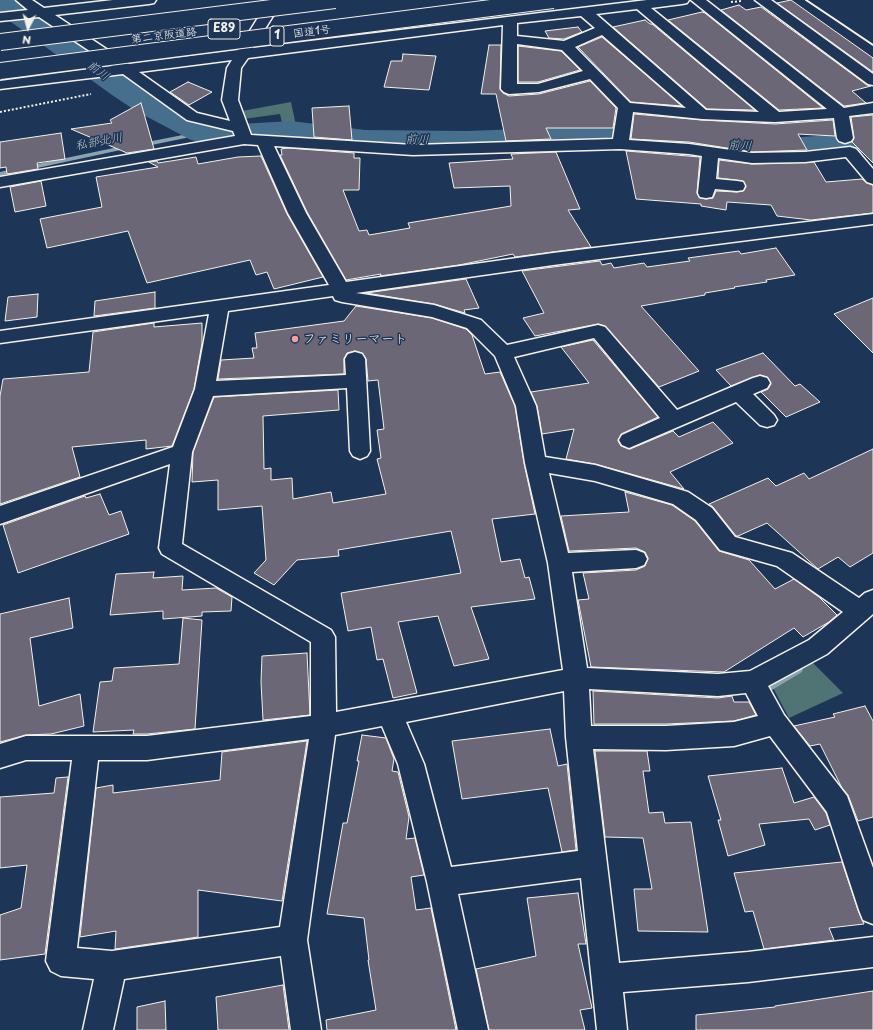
<!DOCTYPE html>
<meta charset="utf-8">
<style>
body{margin:0}
#map{position:relative;width:873px;height:1030px;overflow:hidden;background:#1d3557;font-family:"Playpen Sans",sans-serif}
canvas{display:block}
.north{position:absolute;left:8px;top:8px;width:40px;height:40px;-webkit-text-stroke:3px #1d3557;paint-order:stroke;rotate:186deg;font-size:11px;font-weight:700;line-height:16px;text-align:center;color:#f4f1e8}
.north::after{content:'';display:block;margin:auto;width:14px;height:18px;background:#f4f1e8;clip-path:polygon(50% 0,100% 100%,50% 72%,0 100%)}
</style>
<div id="map">
<canvas width="873" height="1030"></canvas>
<div class="north">N</div>
</div>
<script>
const ctx = document.querySelector('canvas').getContext('2d');
ctx.lineJoin = 'round';
function fillPath(path, color) { ctx.fillStyle = color; ctx.fill(path, 'evenodd'); }
const poly = rows => new Path2D(rows.map(r => 'M' + r).join(''));
function strokePath(path, color, width, dash) { ctx.strokeStyle = color; ctx.lineWidth = width; ctx.lineCap = dash ? 'butt' : 'round'; ctx.setLineDash(dash || []); ctx.stroke(path); }
function drawText(font, color, halo, rows, align = 'center') {
  ctx.font = font + ' "Playpen Sans","Klee One",sans-serif'; ctx.lineWidth = 3; ctx.setLineDash([]); ctx.textBaseline = 'middle'; ctx.strokeStyle = halo; ctx.fillStyle = color; for (const [text, x, y, turn = 0] of rows) {
    ctx.save(); ctx.translate(x, y); ctx.rotate((+turn || 0) * Math.PI / 180); ctx.textAlign = isNaN(turn) ? turn : align; if (halo) ctx.strokeText(text, 0, 0); ctx.fillText(text, 0, 0); ctx.restore();
  }
}
const green = poly([
 [291,102,296,126,283,127,280,114,243,119,242,111],
 [813,663,843,693,789,718,771,684]
]);
const stream = poly([
 [203,131,205,132,205,134,142,147,139,145,142,143,203,131],
 [128,145,131,147,130,148,28,170,25,168,28,166,128,145],
 [17,168,20,170,19,171,0,176,0,172,17,168],
 [799,665,802,666,803,669,802,672,772,690,769,691,766,690,764,687,766,684,799,665]
]);
const river = poly([
 [0,0,19,0,134,81,160,97,210,123,241,124,291,121,365,130,467,131,601,126,749,137,802,137,873,132,873,152,802,157,749,157,601,146,467,151,365,150,291,141,241,144,203,143,191,140,136,111,112,95,0,14,0,0]
]);
const building = poly([
 [791,0,873,58,873,72,777,3,791,0],
 [739,5,746,10,761,7,867,85,871,86,852,91,866,103,844,106,721,10,739,5],
 [702,12,705,13,823,108,779,110,668,20,702,12],
 [645,20,650,24,652,24,755,110,707,109,613,27,645,20],
 [578,27,582,32,564,39,549,38,545,31,578,27],
 [602,37,682,106,631,102,578,47,602,37],
 [489,45,501,45,500,89,503,93,509,96,539,94,590,81,616,108,613,128,546,128,551,139,506,141,496,94,481,94,489,45],
 [518,46,561,51,580,70,538,82,518,82,518,46],
 [403,54,436,56,429,90,384,87,391,61,402,61,403,54],
 [188,82,212,92,189,105,170,92,188,82],
 [141,103,154,149,127,153,71,129,112,123,110,120,141,103],
 [349,106,352,140,314,137,312,108,349,106],
 [634,114,702,120,775,124,833,120,835,136,798,134,807,150,752,152,689,142,631,139,634,114],
 [873,115,873,163,852,142,854,138,851,117,873,115],
 [61,133,65,159,37,163,38,169,7,174,6,167,0,168,0,142,61,133],
 [288,148,354,153,354,158,360,158,359,190,343,190,359,231,367,230,369,235,410,228,408,223,511,206,510,186,454,188,449,163,513,159,511,154,556,152,580,209,568,210,591,247,515,257,513,254,459,265,380,276,381,274,346,280,307,212,280,155,282,155,281,149,288,148],
 [626,151,700,157,697,193,700,198,706,199,713,198,716,191,737,192,743,191,746,187,743,181,718,178,719,160,752,164,814,162,826,182,862,179,867,183,873,185,873,213,811,220,777,216,771,205,727,202,726,210,701,206,701,204,636,199,626,151],
 [261,156,287,214,323,277,274,289,267,272,256,275,250,260,147,283,128,231,47,248,40,219,102,207,96,177,158,167,149,162,157,161,158,163,196,157,198,164,238,157,261,156],
 [41,181,46,206,15,212,10,187,41,181],
 [776,248,795,275,766,280,767,282,734,287,735,288,705,293,705,295,641,306,699,371,659,387,605,326,598,324,535,336,523,318,544,313,522,271,600,261,602,265,611,263,614,268,644,263,647,267,690,261,688,258,739,251,741,254,776,248],
 [466,279,479,308,464,310,465,313,434,304,366,293,466,279],
 [155,292,155,308,94,316,95,301,155,292],
 [38,294,37,317,5,321,8,297,38,294],
 [873,298,873,353,834,314,873,298],
 [356,306,432,318,466,329,472,335,485,374,500,372,515,406,524,463,535,514,492,519,501,562,520,559,525,578,529,577,535,599,471,607,489,659,454,666,438,616,398,622,417,693,393,698,383,659,377,660,371,627,348,631,341,593,461,573,451,531,338,550,339,556,297,560,274,585,254,573,266,560,262,506,218,510,218,480,192,482,193,452,214,397,338,390,339,410,263,416,264,469,271,468,271,480,292,478,293,499,331,492,333,503,386,494,377,459,381,458,377,430,384,429,378,380,368,381,366,359,362,353,355,351,347,353,344,359,344,374,218,379,221,360,254,358,252,348,257,348,255,333,344,321,356,306],
 [154,323,154,327,202,323,202,343,194,389,172,446,146,449,146,440,72,447,80,477,0,504,0,396,3,379,89,372,93,332,154,323],
 [593,340,658,417,621,434,618,441,621,446,630,449,673,431,679,437,713,422,733,443,670,472,684,489,595,464,566,459,574,429,542,434,537,406,531,392,589,383,561,347,593,340],
 [763,353,795,386,800,384,820,402,786,417,761,392,768,389,771,384,767,377,760,375,731,386,716,370,763,353],
 [873,449,873,553,850,567,838,557,818,569,767,523,738,536,736,536,713,507,709,504,768,478,776,486,804,473,809,479,873,449],
 [625,492,672,505,695,521,719,551,749,560,775,589,794,579,819,597,837,615,829,622,803,637,794,628,724,672,591,667,578,600,589,599,583,573,636,570,645,566,648,558,645,552,636,548,569,551,561,516,629,512,625,492],
 [100,494,109,515,121,511,129,534,18,573,3,525,85,496,86,498,100,494],
 [154,572,153,578,183,576,182,590,216,588,232,597,231,611,202,612,202,616,163,619,163,611,110,615,116,574,154,572],
 [69,598,73,628,30,638,39,706,80,694,84,726,51,734,26,735,0,742,0,614,69,598],
 [183,618,202,620,195,729,147,734,133,734,134,730,93,732,100,682,112,681,114,668,179,664,183,618],
 [307,653,310,715,263,720,261,682,262,656,307,653],
 [593,691,718,698,732,696,734,702,749,702,756,715,734,721,666,724,594,724,593,691],
 [865,706,873,721,873,817,858,821,848,795,842,788,820,744,810,746,794,726,835,717,833,714,865,706],
 [550,729,558,766,567,764,576,850,562,852,548,788,462,799,452,741,550,729],
 [362,735,386,738,394,759,392,771,398,772,409,817,406,839,415,838,424,875,411,877,416,910,431,908,456,1030,327,1030,326,1020,376,1010,368,960,369,960,364,918,327,914,343,823,347,823,359,761,357,761,362,735],
 [307,741,282,901,198,890,198,937,115,949,116,931,80,937,96,788,113,785,113,793,220,780,222,752,307,741],
 [595,751,647,751,650,771,643,771,649,813,663,812,665,823,691,822,708,932,638,931,634,889,652,889,643,838,605,837,595,751],
 [782,768,794,803,814,797,826,813,830,825,815,830,809,819,759,824,765,845,728,856,718,820,721,820,708,776,782,768],
 [68,777,45,954,0,960,0,915,21,908,27,865,0,868,0,797,54,793,56,778,68,777],
 [842,862,858,910,864,924,829,928,834,940,764,949,753,911,745,912,734,873,842,862],
 [578,893,586,944,578,944,592,1008,580,1010,585,1030,489,1030,476,969,536,956,527,898,578,893],
 [283,985,289,1030,218,1030,216,997,283,985],
 [873,991,873,1030,696,1030,696,1015,775,1007,775,1006,873,991],
 [165,1001,166,1030,137,1030,137,1007,165,1001]
]);
const path = poly([
 [731,2,742,1],
 [0,112,91,94]
]);
const minor = poly([
 [16,0,32,0,44,8,113,0,156,0,154,3,149,4,55,15,129,64,238,50,269,0,283,0,253,48,647,0,689,0,687,3,682,4,651,8,779,112,827,109,691,0,706,0,844,108,873,103,873,113,849,116,853,138,851,141,845,143,839,141,837,138,834,118,775,122,702,119,633,112,629,140,689,144,752,153,805,152,850,147,856,149,873,169,873,184,867,182,846,157,805,162,752,163,718,158,716,179,737,181,743,182,745,186,743,190,737,191,715,189,712,197,706,198,700,197,698,193,702,156,689,154,620,149,413,155,274,146,306,213,346,282,553,253,873,214,873,224,553,265,356,293,434,305,481,320,507,345,598,325,605,327,677,410,753,378,760,376,767,378,770,383,767,388,753,394,774,415,777,420,774,425,767,427,760,425,736,402,629,448,622,445,619,440,622,435,660,418,594,338,514,357,536,406,545,457,595,465,688,492,712,508,735,537,792,553,859,598,865,593,873,590,873,614,827,654,768,686,784,715,847,796,873,868,873,924,863,920,859,910,827,812,770,736,734,746,666,750,593,749,619,963,748,952,873,937,873,967,748,982,623,992,627,1030,597,1030,581,878,458,894,488,1030,458,1030,427,882,398,764,382,726,335,735,307,940,321,1030,291,1030,281,956,124,979,113,1030,83,1030,94,979,61,976,51,971,46,961,72,760,26,760,0,768,0,744,26,736,147,736,311,716,311,642,162,554,159,548,170,464,0,524,0,506,173,447,195,389,209,314,0,343,0,331,329,285,288,213,258,145,244,144,0,187,0,177,235,136,233,131,187,120,123,74,0,89,0,81,112,66,39,17,0,21,0,13,28,10,16,0],
 [637,9,759,112,706,110,596,14,637,9],
 [581,16,595,28,564,41,517,36,517,23,581,16],
 [503,25,501,89,504,92,509,94,539,92,590,79,618,108,613,139,413,145,251,135,238,100,241,68,248,58,503,25],
 [602,35,686,108,630,103,575,47,602,35],
 [517,44,562,50,583,71,538,84,517,84,517,44],
 [232,60,227,68,222,100,230,121,197,113,139,72,232,60],
 [333,296,335,300,342,302,432,317,467,328,495,356,516,406,525,463,548,563,563,670,336,712,335,637,331,630,182,544,192,452,213,396,347,388,350,451,353,456,360,459,367,456,370,451,365,359,362,354,355,352,348,354,345,359,346,375,216,381,228,311,333,296],
 [549,473,595,481,673,504,696,520,720,550,777,566,843,612,809,640,750,671,718,674,587,668,572,572,636,568,644,565,647,559,644,553,636,550,568,553,549,473],
 [589,689,718,696,746,693,758,716,734,722,666,726,591,726,589,689],
 [564,691,566,737,578,851,451,867,424,764,406,722,564,691],
 [309,739,280,927,112,951,77,948,98,760,147,760,309,739],
 [755,0,771,0,873,74,873,85,868,84,755,0]
]);
const rail = poly([
 [806,0,873,45]
]);
const highwayBridge = poly([
 [0,42,335,0],
 [0,71,553,0]
]);
const markers = [
 [295,339,4,"#ff9aa2"]
];
const farStreetnames = [
 ["国道1号",312,32,-7],
 ["第二京阪道路",164,36,-7]
];
const shields = [
 [224,29,32],
 [277,36,14]
];
const shieldNames = [
 ["E89",224,29],
 ["1",277,36]
];
const farWaternames = [
 ["前川",98,71,36],
 ["前川",417,140,1],
 ["私部北川",99,142,-11],
 ["前川",740,146,3]
];
const poiNames = [
 ["ファミリーマート",303,339]
];
fillPath(green, '#507374');
fillPath(stream, '#8ba3b1');
fillPath(river, '#456f8c');
fillPath(building, '#6b6776');
strokePath(building, '#f4f1e8', 1);
strokePath(minor, '#f4f1e8', 3);
strokePath(path, '#f4f1e8', 2, [2, 2]);
fillPath(minor, '#1d3557');
strokePath(rail, '#f4f1e8', 2);
strokePath(highwayBridge, '#f4f1e8', 18, []);
strokePath(highwayBridge, '#1d3557', 16);
for (const [x, y, r, color] of markers) { const dot = new Path2D(); dot.arc(x, y, r, 0, 2 * Math.PI); ctx.fillStyle = color; ctx.fill(dot); strokePath(dot, '#1d3557', 1.5); }
drawText('11px', '#f4f1e8', '#1d3557', farStreetnames);
for (const [x, y, w] of shields) { const box = new Path2D(); box.roundRect(x - w / 2, y - 10, w, 20, 3); ctx.fillStyle = '#1d3557'; ctx.fill(box); strokePath(box, '#f4f1e8', 1); }
drawText('bold 12px', '#f4f1e8', null, shieldNames);
drawText('italic 12px', '#b7c4c8', '#1d3557', farWaternames);
drawText('13px', '#f4f1e8', '#1d3557', poiNames, 'left');
</script>
